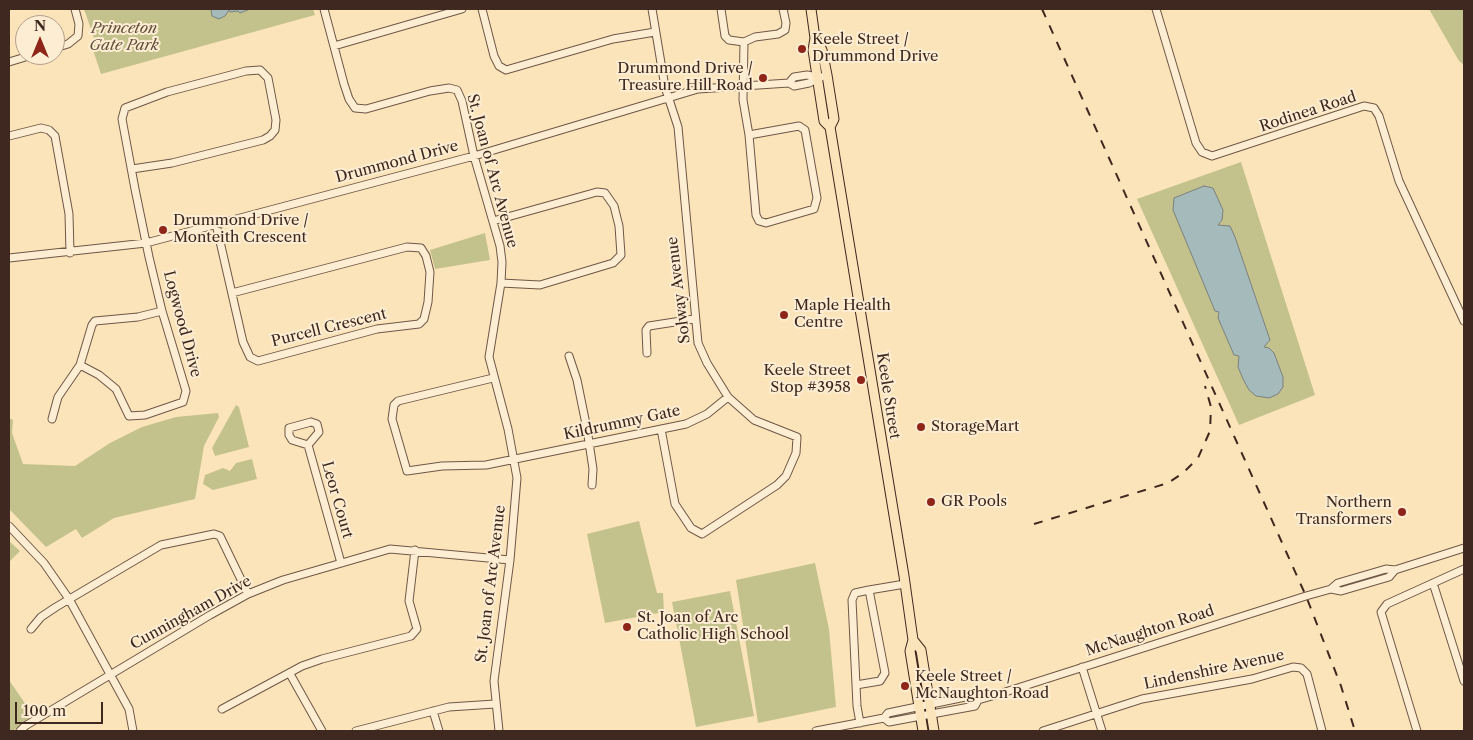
<!DOCTYPE html>
<style>
body{margin:0}
#map{position:relative;width:1473px;height:740px;overflow:hidden;background:#fce4ba;font-family:"Libre Caslon Text",serif}
canvas{display:block}
.frame{position:absolute;inset:0;border:10px solid #3f281f;pointer-events:none}
.north{position:absolute;left:15px;top:15px;width:50px;height:50px;box-sizing:border-box;background:#fdedd2;border:1px solid #b19e8a;border-radius:50%;rotate:0deg;font-size:14px;font-weight:700;line-height:20px;text-align:center;color:#3f281f}
.north::after{content:'';display:block;margin:auto;width:18px;height:22px;background:#8f2418;clip-path:polygon(50% 0,100% 100%,50% 72%,0 100%)}
.scale{position:absolute;left:15px;top:702px;width:88px;height:22px;box-sizing:border-box;border:2px solid #3f281f;border-top:0;padding-left:6px;font-size:15px;line-height:18px;white-space:nowrap;color:#3f281f;-webkit-text-stroke:4px #fdedd2;paint-order:stroke}
</style>
<div id="map">
<canvas width="1473" height="740"></canvas>
<div class="frame"></div>
<div class="north">N</div>
<div class="scale">100 m</div>
</div>
<script>
const ctx = document.querySelector('canvas').getContext('2d');
ctx.lineJoin = 'round';
function fillPath(path, color) { ctx.fillStyle = color; ctx.fill(path, 'evenodd'); }
const poly = rows => new Path2D(rows.map(r => 'M' + r).join(''));
function strokePath(path, color, width, dash) { ctx.strokeStyle = color; ctx.lineWidth = width; ctx.lineCap = dash ? 'butt' : 'round'; ctx.setLineDash(dash || []); ctx.stroke(path); }
function drawText(font, color, halo, rows, align = 'center') {
  ctx.font = font + ' "Libre Caslon Text",serif'; ctx.lineWidth = 4; ctx.setLineDash([]); ctx.textBaseline = 'middle'; ctx.strokeStyle = halo; ctx.fillStyle = color; for (const [text, x, y, turn = 0] of rows) {
    ctx.save(); ctx.translate(x, y); ctx.rotate((+turn || 0) * Math.PI / 180); ctx.textAlign = isNaN(turn) ? turn : align; if (halo) ctx.strokeText(text, 0, 0); ctx.fillText(text, 0, 0); ctx.restore();
  }
}
const green = poly([
 [84,9,313,9,315,15,101,74,93,50,94,38],
 [1429,9,1464,9,1464,65,1459,61],
 [1241,162,1315,395,1239,425,1137,199],
 [485,233,490,260,435,269,430,250],
 [236,405,239,407,249,447,215,456,212,448],
 [218,413,219,417,204,446,195,499,114,518,82,538,76,529,46,547,9,509,9,418,13,420,12,433,23,464,75,466,110,443,142,427,176,417],
 [252,459,257,479,213,490,203,484,205,475,223,468,230,471,236,463],
 [639,521,657,593,663,593,664,612,605,623,587,534],
 [9,541,20,551,9,562],
 [815,563,829,629,836,707,758,723,736,580],
 [730,591,754,716,696,727,672,602],
 [9,680,33,715,13,731,9,731]
]);
const water = poly([
 [211,9,250,9,240,13,238,11,230,12,229,10,225,16,219,19,212,16,211,9],
 [1204,186,1213,188,1223,210,1222,220,1218,225,1230,226,1235,237,1269,337,1270,340,1264,347,1269,348,1274,353,1283,377,1283,387,1278,394,1269,398,1256,396,1249,390,1243,379,1238,367,1239,356,1234,355,1218,318,1219,312,1215,311,1173,210,1174,198,1204,186]
]);
const minor = poly([
 [324,9,344,84,349,99,355,108,366,109,430,91,449,88,457,90,462,101,474,156,500,246,502,262,501,283,489,357,508,429,517,478,510,560,494,681,499,731],
 [482,9,494,56,499,66,506,70,613,39,655,32],
 [652,9,665,87,678,127,698,343,707,363,728,397,754,420,797,437,796,453,786,476,777,485,702,534,691,528,675,504,661,429],
 [721,9,725,36,729,40,744,42,755,37,778,34,785,30,786,23,783,9],
 [1156,9,1196,143,1202,152,1212,156,1364,106,1374,108,1379,116,1399,181,1464,321],
 [744,42,743,100,749,135,756,215,759,221,766,223,814,209,817,198,805,130,799,126,749,135],
 [334,46,462,9],
 [55,48,68,44,78,36,79,24,75,9],
 [9,62,32,55],
 [789,83,794,77,807,75,818,77],
 [9,136,41,128,49,130,55,136,69,214,70,253],
 [493,221,597,192,605,193,614,206,619,226,621,255,613,263,540,285,501,283],
 [216,224,243,342,250,357,258,361,377,329,419,324,424,319,428,302,430,272,426,256,421,248,407,247,232,293],
 [9,258,146,243,474,156,698,89,789,83,794,86,809,83,821,77],
 [647,353,646,330,649,326,694,319],
 [569,356,577,380,587,429,593,469,592,485],
 [80,365,99,375,116,389,129,416,145,415,183,402,186,391,162,311,149,257,135,189,122,119,125,108,167,92,246,71,260,70,268,78,276,120,275,130,270,136,263,140,172,163,132,169],
 [493,378,398,401,394,405,392,419,407,471,442,466,486,465,686,424,707,414,728,397],
 [52,419,58,397,80,365,92,325,95,321,138,317,162,311],
 [311,422,317,424,319,432,308,445,292,440,289,435,289,428,311,422],
 [308,445,341,563],
 [9,526,44,563,69,599,129,709,133,731],
 [1433,583,1464,681],
 [1331,589,1338,583,1386,569,1395,570,1464,548],
 [869,590,905,584],
 [31,629,41,617,56,607,161,545,214,534,220,536,248,594],
 [1082,667,1102,731],
 [290,674,322,731],
 [856,685,880,681,885,673,869,590,855,593,852,600,857,706,860,723],
 [222,709,302,666,322,659,411,636,417,629,409,601,415,550],
 [433,711,439,731],
 [884,718,889,722,921,716,975,706,978,700],
 [20,731,25,726,210,615,248,594,283,580,390,549,510,560],
 [356,731,449,707,495,704],
 [816,731,884,718,888,713,970,696,978,700,999,694,1306,596,1331,589,1341,591,1389,577,1395,570],
 [1043,731,1142,699,1252,679,1293,667,1301,668,1307,674,1322,731],
 [1417,731,1381,612,1387,604,1464,569]
]);
const major = poly([
 [811,9,815,38,813,50,824,121,830,127,904,576,913,640,910,651,923,731],
 [815,38,822,50,827,75,834,119,830,127],
 [913,640,921,650,934,731]
]);
const rail = poly([
 [1042,9,1306,596,1341,686,1355,731],
 [1034,524,1168,483,1183,473,1198,458,1210,431,1211,407,1205,386]
]);
const markers = [
 [802,49,5,"#8f2418"],
 [763,78,5,"#8f2418"],
 [163,230,5,"#8f2418"],
 [784,315,5,"#8f2418"],
 [861,380,5,"#8f2418"],
 [921,427,5,"#8f2418"],
 [931,502,5,"#8f2418"],
 [1402,512,5,"#8f2418"],
 [627,627,5,"#8f2418"],
 [905,686,5,"#8f2418"]
];
const parkNames = [
 ["Princeton",124,29],
 ["Gate Park",124,46]
];
const poiNames = [
 ["Keele Street /",812,40],
 ["Drummond Drive",812,57],
 ["Drummond Drive /",753,69,"right"],
 ["Treasure Hill Road",753,86,"right"],
 ["Drummond Drive /",173,221],
 ["Monteith Crescent",173,238],
 ["Maple Health",794,306],
 ["Centre",794,323],
 ["Keele Street",851,371,"right"],
 ["Stop #3958",851,388,"right"],
 ["StorageMart",931,427],
 ["GR Pools",941,502],
 ["Northern",1392,503,"right"],
 ["Transformers",1392,520,"right"],
 ["St. Joan of Arc",637,618],
 ["Catholic High School",637,635],
 ["Keele Street /",915,677],
 ["McNaughton Road",915,694]
];
const streetNames = [
 ["Rodinea Road",1308,112,-18],
 ["Drummond Drive",397,162,-15],
 ["St. Joan of Arc Avenue",492,171,75],
 ["Solway Avenue",679,290,-97],
 ["Logwood Drive",182,324,75],
 ["Purcell Crescent",329,328,-14],
 ["Keele Street",888,396,81],
 ["Kildrummy Gate",622,423,-12],
 ["Leor Court",337,500,74],
 ["St. Joan of Arc Avenue",491,584,-83],
 ["Cunningham Drive",191,613,-29],
 ["McNaughton Road",1150,631,-18],
 ["Lindenshire Avenue",1214,670,-12]
];
fillPath(green, '#c4c28c');
fillPath(water, '#a5bbbb');
strokePath(water, '#7c807d', 1);
strokePath(minor, '#6e5746', 9);
strokePath(major, '#3f281f', 11);
strokePath(minor, '#fdedd2', 7);
strokePath(major, '#fce4ba', 9);
strokePath(rail, '#3f281f', 2, [9, 9]);
for (const [x, y, r, color] of markers) { const dot = new Path2D(); dot.arc(x, y, r, 0, 2 * Math.PI); ctx.fillStyle = color; ctx.fill(dot); strokePath(dot, '#fdedd2', 2); }
drawText('italic 15px', '#604e3a', '#fdedd2', parkNames);
drawText('15px', '#3f281f', '#fdedd2', poiNames, 'left');
drawText('15px', '#3f281f', '#fdedd2', streetNames);
</script>
